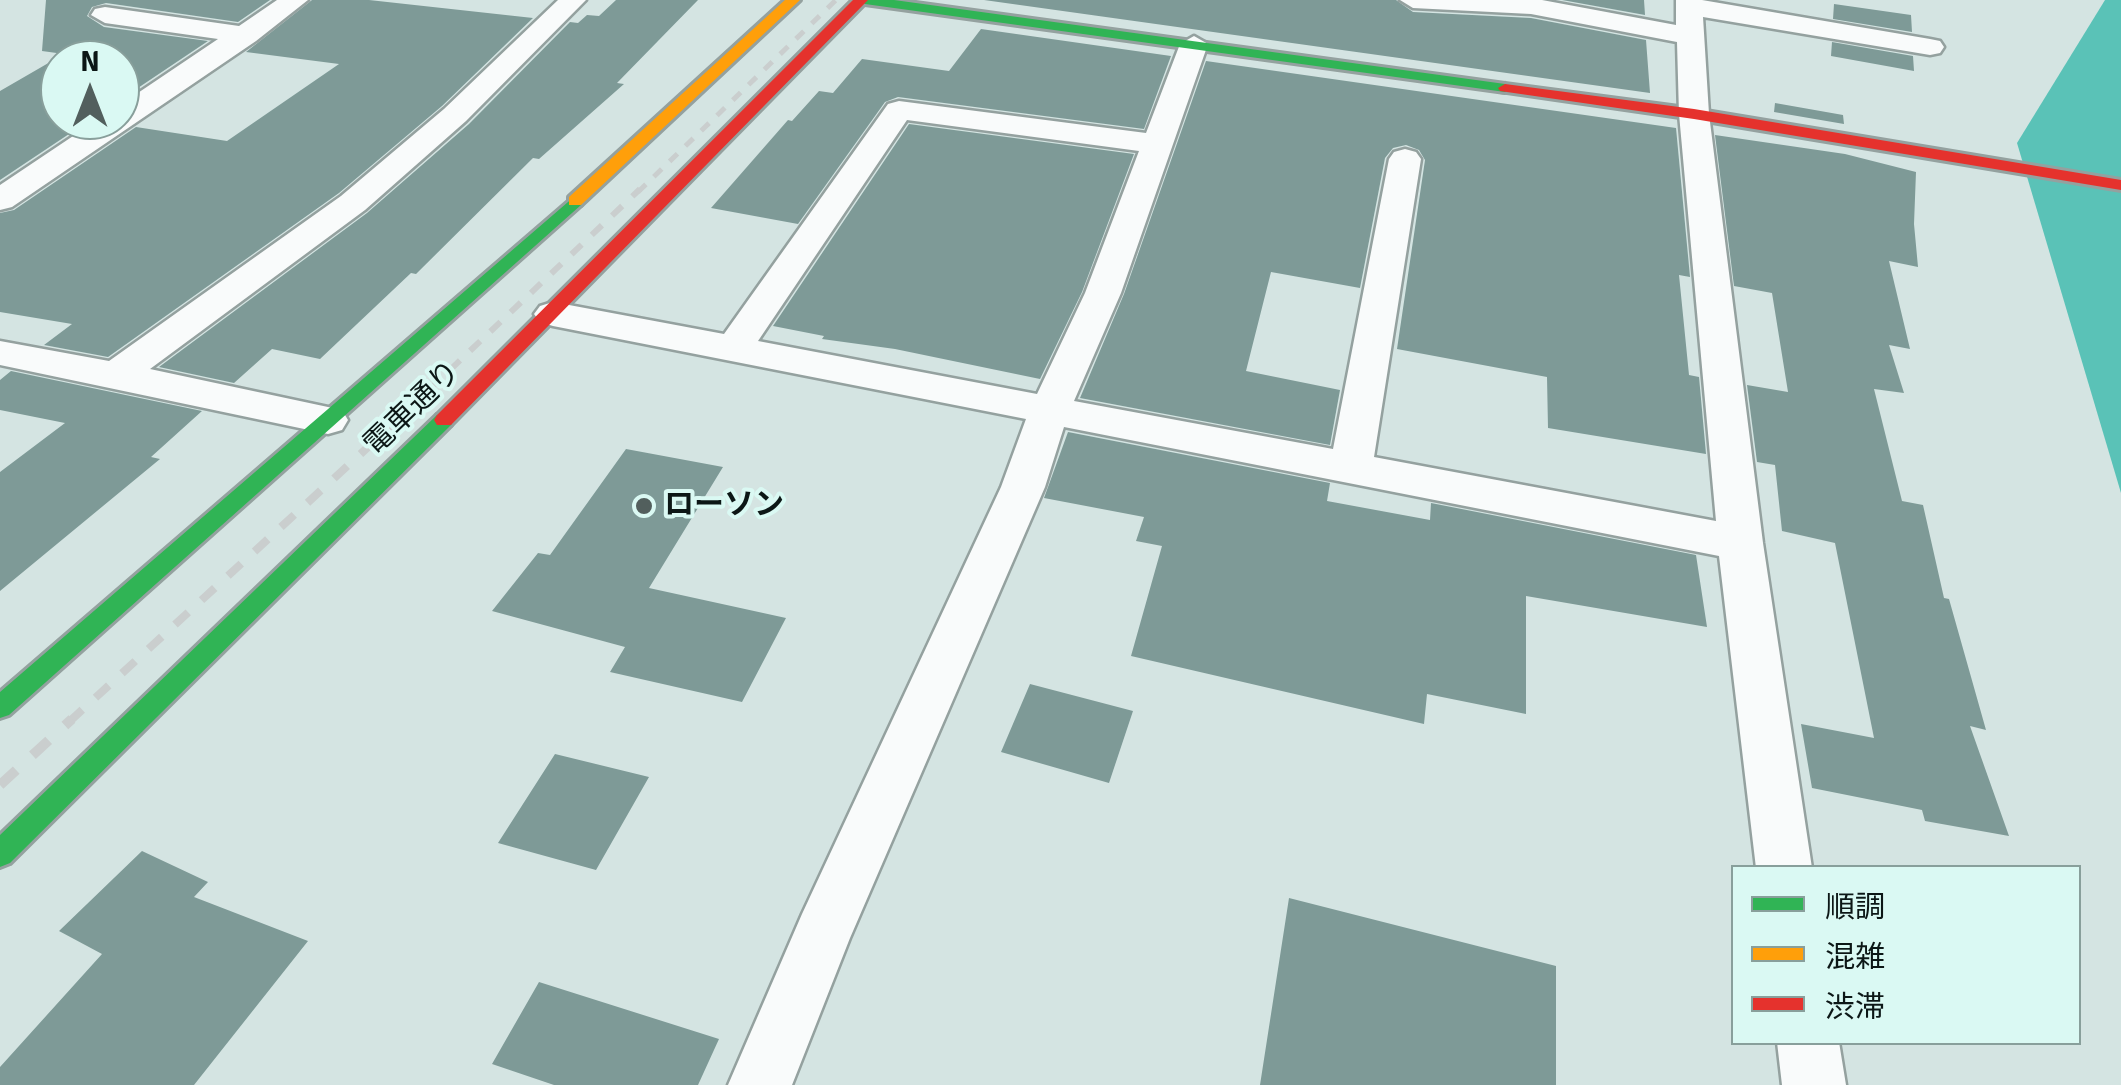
<!DOCTYPE html>
<meta charset="utf-8">
<style>
body{margin:0}
#map{position:relative;width:2121px;height:1085px;overflow:hidden;background:#d4e4e2;font-family:Signika,"Noto Sans JP",sans-serif}
canvas{display:block}
.legend{position:absolute;left:1731px;top:865px;width:350px;height:180px;box-sizing:border-box;background:#daf9f3;border:2px solid #889f9b;margin:0;padding:12px 18px;list-style:none;font-size:30px;color:#0c1716}
.legend li{display:flex;align-items:center;gap:20px;height:50px}
.legend b{width:50px;border:2px solid #889f9b}
.north{position:absolute;left:40px;top:40px;width:100px;height:100px;box-sizing:border-box;background:#daf9f3;border:2px solid #889f9b;border-radius:50%;rotate:0deg;font-size:28px;font-weight:700;line-height:40px;text-align:center;color:#0c1716}
.north::after{content:'';display:block;margin:auto;width:35px;height:45px;background:#525f5d;clip-path:polygon(50% 0,100% 100%,50% 72%,0 100%)}
</style>
<div id="map">
<canvas width="2121" height="1085"></canvas>
<ul class="legend">
<li><b style="height:12px;background:#30b455"></b>順調</li>
<li><b style="height:12px;background:#ff9f0a"></b>混雑</li>
<li><b style="height:12px;background:#e5322d"></b>渋滞</li>
</ul>
<div class="north">N</div>
</div>
<script>
const ctx = document.querySelector('canvas').getContext('2d');
ctx.lineJoin = 'round';
function fillPath(path, color) { ctx.fillStyle = color; ctx.fill(path, 'evenodd'); }
const poly = rows => new Path2D(rows.map(r => 'M' + r).join(''));
function strokePath(path, color, width, dash) { ctx.strokeStyle = color; ctx.lineWidth = width; ctx.lineCap = dash ? 'butt' : 'round'; ctx.setLineDash(dash || []); ctx.stroke(path); }
function drawText(font, color, halo, rows, align = 'center') {
  ctx.font = font + ' Signika,"Noto Sans JP",sans-serif'; ctx.lineWidth = 8; ctx.setLineDash([]); ctx.textBaseline = 'middle'; ctx.strokeStyle = halo; ctx.fillStyle = color; for (const [text, x, y, turn = 0] of rows) {
    ctx.save(); ctx.translate(x, y); ctx.rotate((+turn || 0) * Math.PI / 180); ctx.textAlign = isNaN(turn) ? turn : align; if (halo) ctx.strokeText(text, 0, 0); ctx.fillText(text, 0, 0); ctx.restore();
  }
}
const water = poly([
 [2105,0,2121,0,2121,493,2017,143]
]);
const building = poly([
 [46,0,270,0,238,22,106,3,92,7,87,16,104,27,208,41,120,100,120,60,60,60,60,120,90,120,0,180,0,91,64,54,42,51],
 [312,0,369,0,533,18,442,106,339,193,108,357,44,345,72,324,0,312,0,213,14,210,136,127,227,141,339,64,246,52],
 [616,0,698,0,617,83,624,84,539,159,533,158,416,274,411,273,320,359,272,349,234,383,159,367,367,213,469,124,570,22,578,23,587,15,599,16],
 [984,0,1396,0,1413,12,1531,18,1646,40,1650,93],
 [1562,0,1644,0,1645,15],
 [1834,4,1911,15,1912,32,1833,19],
 [981,29,1171,56,1144,129,898,97,885,102,798,224,711,208,788,120,792,121,819,91,833,93,862,59,949,71],
 [1832,42,1913,56,1914,71,1831,56],
 [1206,61,1676,128,1690,277,1679,275,1689,375,1699,377,1706,454,1548,428,1547,377,1397,349,1425,160,1419,150,1406,145,1393,148,1385,158,1360,288,1271,272,1246,371,1340,390,1330,445,1080,398,1124,294],
 [1775,103,1843,115,1844,124,1774,112],
 [909,124,1134,154,1082,292,1040,379,895,349,822,339,824,336,773,326],
 [1715,135,1845,154,1916,172,1914,224,1918,267,1889,261,1910,349,1889,345,1904,393,1874,389,1902,501,1923,505,1944,598,1949,599,1986,730,1970,726,2009,836,1925,821,1922,810,1812,788,1801,724,1874,738,1835,543,1782,531,1775,465,1757,462,1747,385,1788,392,1772,293,1734,286],
 [11,371,202,411,151,457,160,459,0,591,0,472,65,423,0,410,0,380],
 [1068,432,1330,483,1327,501,1430,520,1431,503,1696,555,1707,627,1526,596,1526,714,1427,694,1424,724,1131,656,1162,546,1136,541,1144,517,1044,498],
 [626,449,723,467,649,588,786,618,742,702,610,672,625,647,492,611,538,553,550,555],
 [1030,684,1133,711,1109,783,1001,752],
 [555,754,649,777,596,870,498,843],
 [142,851,208,882,194,897,308,941,194,1085,0,1085,0,1067,102,954,59,931],
 [1289,898,1556,966,1556,1085,1260,1085],
 [539,982,719,1039,698,1085,554,1085,492,1064]
]);
const street = poly([
 [277,0,308,0,256,41,12,207,0,210,0,185,97,120,120,120,120,105,218,39,105,23,91,15,95,9,105,7,239,26,277,0],
 [558,0,586,0,466,121,365,210,150,369,342,410,348,420,342,430,328,434,0,365,0,341,109,361,341,196,444,109,558,0],
 [1400,0,1542,0,1676,25,1676,0,1702,0,1930,39,1940,41,1944,47,1940,53,1930,55,1703,17,1709,114,1763,543,1812,868,1756,868,1719,556,1064,427,1045,487,850,938,792,1085,728,1085,802,914,1001,487,1026,419,553,326,540,322,534,314,540,306,553,302,724,334,888,104,899,101,1146,133,1180,44,1194,36,1208,44,1121,293,1074,401,1333,449,1389,159,1394,152,1405,149,1416,152,1421,159,1374,457,1716,521,1679,114,1677,42,1531,14,1413,8,1400,0],
 [907,120,1139,151,1085,293,1037,394,758,341,907,120],
 [1777,1042,1839,1042,1846,1085,1782,1085,1777,1042]
]);
const fast = poly([
 [858,0,894,0,1505,84,1512,88,1505,92,865,4,858,0],
 [575,196,583,201,581,205,9,715,0,718,0,692,575,196],
 [444,413,454,420,451,425,10,863,0,867,0,835,437,415,444,413]
]);
const slow = poly([
 [785,0,800,0,581,205,569,205,569,197,785,0]
]);
const jam = poly([
 [853,0,868,0,451,425,437,425,434,420,437,415,853,0],
 [1505,84,1694,109,2121,180,2121,190,1694,119,1500,91,1498,88,1505,84]
]);
const railFar3 = poly([
 [638,192,836,0]
]);
const railFar2 = poly([
 [389,428,640,189]
]);
const railFar1 = poly([
 [69,722,392,425]
]);
const rail = poly([
 [0,785,72,719]
]);
const markers = [
 [644,506,10,"#525f5d"]
];
const streetNames = [
 ["電車通り",413,409,-44]
];
const poiNames = [
 ["ローソン",664,506]
];
fillPath(water, '#5ac2b7');
fillPath(building, '#7e9a97');
strokePath(street, '#94a19f', 5);
strokePath(fast, '#94a19f', 6);
strokePath(slow, '#94a19f', 6);
strokePath(jam, '#94a19f', 6);
fillPath(street, '#f9fbfb');
fillPath(fast, '#30b455');
fillPath(slow, '#ff9f0a');
fillPath(jam, '#e5322d');
strokePath(railFar3, '#cacece', 5, [11, 11]);
strokePath(railFar2, '#cacece', 6, [14, 14]);
strokePath(railFar1, '#cacece', 8, [18, 18]);
strokePath(rail, '#cacece', 10, [22, 22]);
for (const [x, y, r, color] of markers) { const dot = new Path2D(); dot.arc(x, y, r, 0, 2 * Math.PI); ctx.fillStyle = color; ctx.fill(dot); strokePath(dot, '#daf9f3', 4); }
drawText('30px', '#0c1716', '#daf9f3', streetNames);
drawText('bold 30px', '#0c1716', '#daf9f3', poiNames, 'left');
</script>
